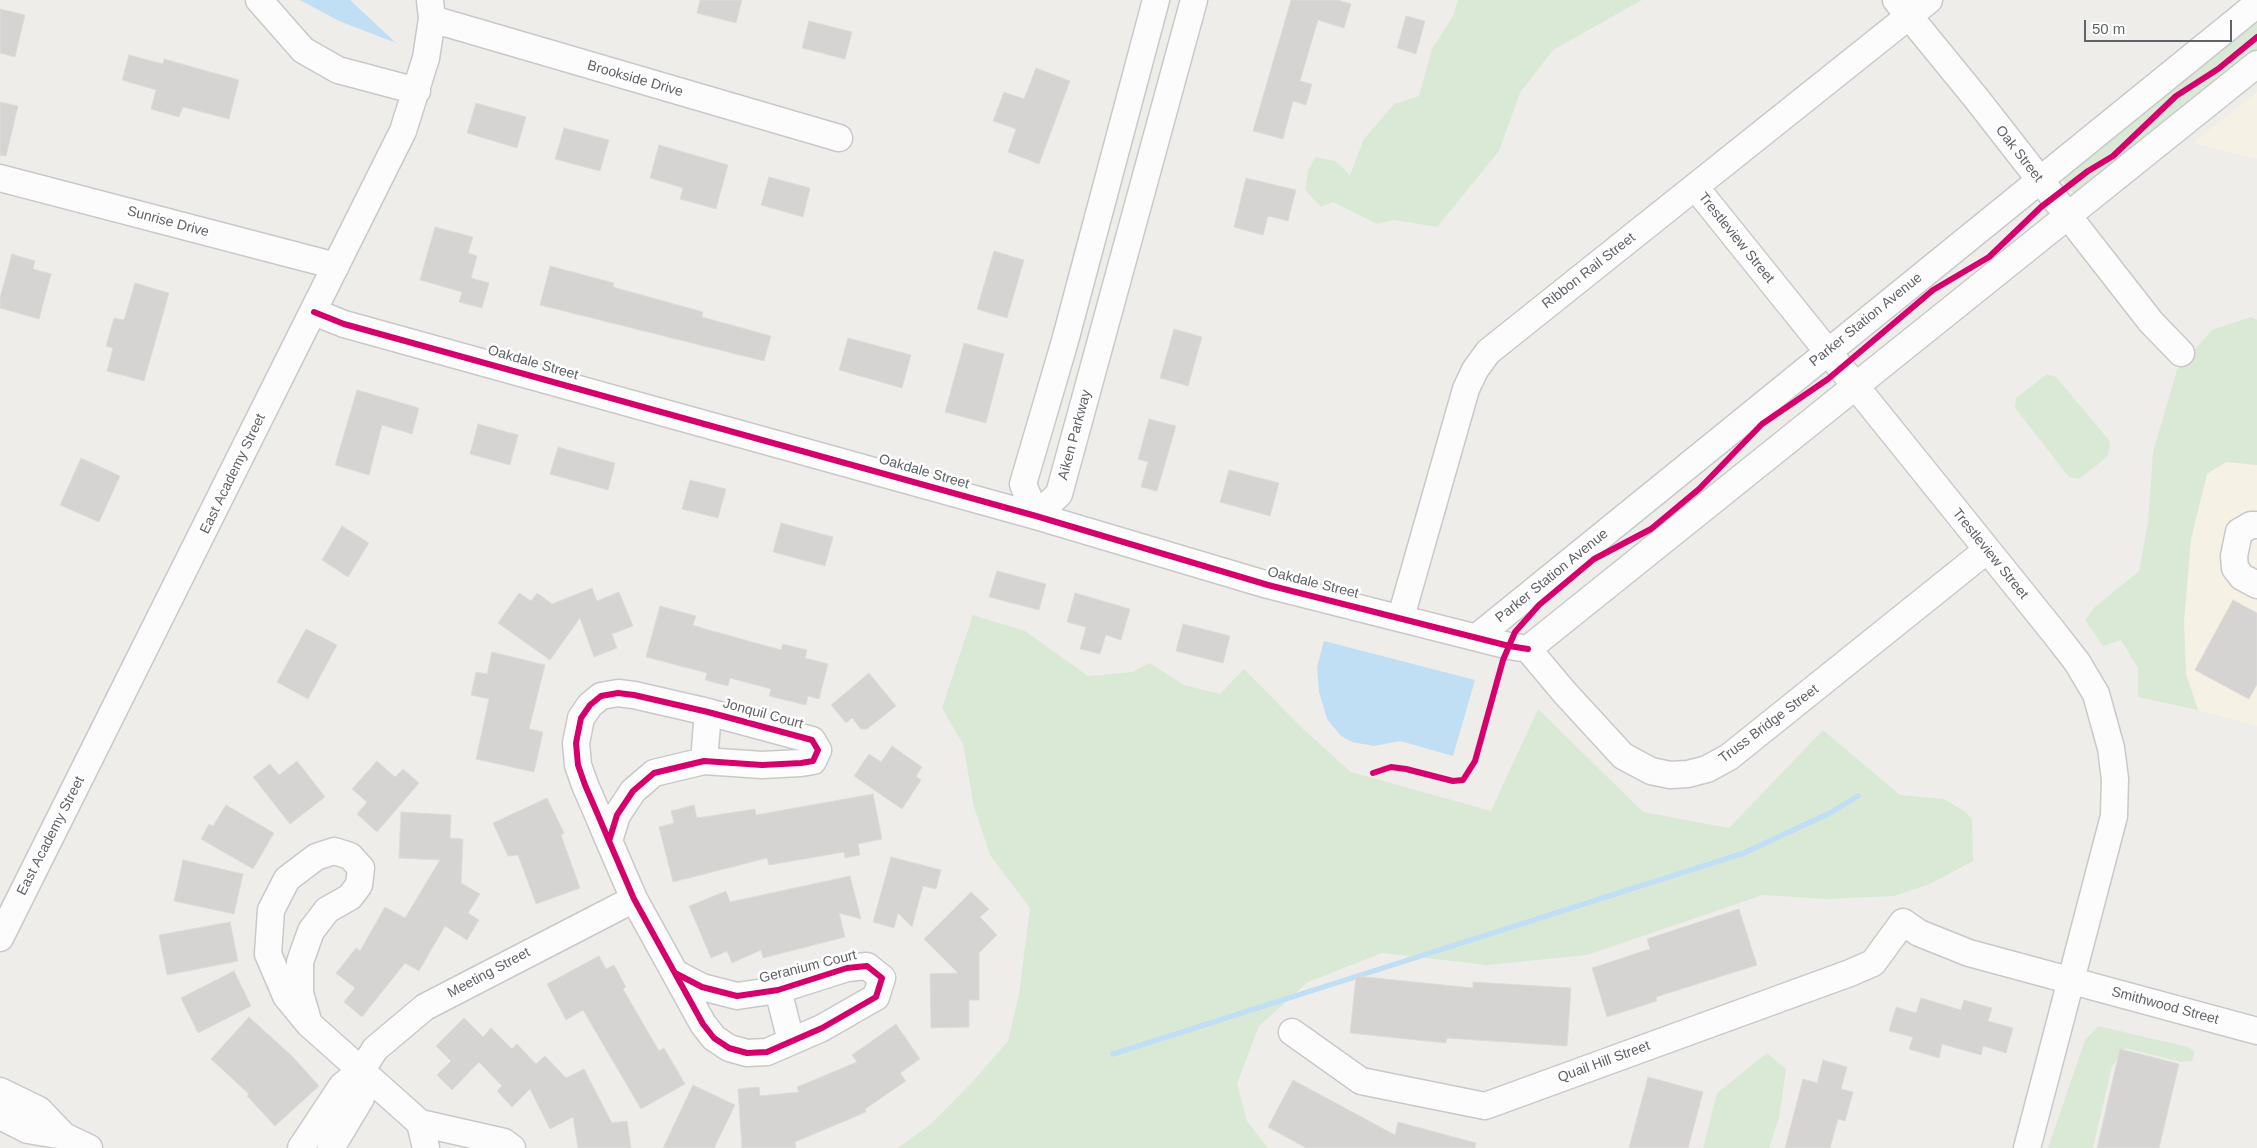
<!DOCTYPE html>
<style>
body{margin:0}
#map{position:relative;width:2257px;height:1148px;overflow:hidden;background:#eeedea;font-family:Arial,sans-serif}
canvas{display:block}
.scale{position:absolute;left:2084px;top:20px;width:148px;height:22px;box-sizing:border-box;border:2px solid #5f6267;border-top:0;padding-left:6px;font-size:15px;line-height:18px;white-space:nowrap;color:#5f6267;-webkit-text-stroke:4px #fff;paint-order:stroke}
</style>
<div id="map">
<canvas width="2257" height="1148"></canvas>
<div class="scale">50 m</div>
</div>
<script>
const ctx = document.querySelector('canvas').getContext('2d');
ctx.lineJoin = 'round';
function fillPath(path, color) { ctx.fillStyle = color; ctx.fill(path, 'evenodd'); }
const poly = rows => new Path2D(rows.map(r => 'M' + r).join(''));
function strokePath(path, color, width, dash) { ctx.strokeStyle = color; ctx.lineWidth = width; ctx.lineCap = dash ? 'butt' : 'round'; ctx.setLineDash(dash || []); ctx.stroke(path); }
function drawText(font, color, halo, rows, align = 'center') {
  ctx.font = font + ' Arial,sans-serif'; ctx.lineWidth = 5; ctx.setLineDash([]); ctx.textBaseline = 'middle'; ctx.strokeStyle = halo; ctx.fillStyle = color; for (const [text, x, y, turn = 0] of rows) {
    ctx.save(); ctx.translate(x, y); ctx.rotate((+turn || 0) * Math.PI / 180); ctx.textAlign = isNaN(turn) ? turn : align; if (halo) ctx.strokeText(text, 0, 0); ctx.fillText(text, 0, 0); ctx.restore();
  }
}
const commercial = poly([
 [2257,92,2257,159,2193,143],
 [2257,437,2257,726,2198,710,2186,674,2184,621,2191,539,2207,474]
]);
const green = poly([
 [1458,0,1642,0,1553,50,1520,93,1499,151,1437,227,1394,220,1377,224,1333,202,1321,207,1305,190,1308,171,1315,157,1335,161,1350,175,1364,139,1394,104,1419,96,1432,49,1453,16],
 [2257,17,2257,56,2079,195,2073,193,2067,187,2063,181,2065,173],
 [2251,317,2257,320,2257,465,2226,462,2207,474,2191,539,2184,621,2186,674,2198,710,2138,697,2138,668,2121,640,2103,646,2085,620,2094,608,2139,571,2148,522,2153,452,2177,370,2212,330],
 [2047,374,2056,377,2109,440,2110,447,2107,457,2079,479,2069,477,2015,408,2016,398],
 [973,615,1025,631,1088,676,1132,672,1150,663,1184,685,1220,694,1244,669,1302,728,1351,772,1491,811,1538,709,1643,812,1729,828,1823,730,1900,795,1944,799,1964,811,1972,819,1973,861,1930,884,1894,896,1827,899,1763,895,1587,955,1487,965,1382,953,1308,982,1259,1026,1237,1084,1247,1121,1268,1148,898,1148,932,1123,973,1081,1008,1041,1019,994,1030,908,990,855,974,807,963,744,942,708],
 [2098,1026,2188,1047,2195,1052,2192,1061,2181,1062,2125,1048,2112,1066,2093,1148,2048,1148,2085,1040],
 [1767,1053,1786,1069,1779,1118,1769,1148,1703,1148,1717,1093]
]);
const water = poly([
 [300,0,350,0,396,43,339,21],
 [1324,641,1475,680,1453,756,1400,741,1374,746,1352,742,1341,736,1327,719,1319,692,1317,667]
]);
const stream = poly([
 [1113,1054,1744,853,1830,813,1858,796]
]);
const building = poly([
 [700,0,742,0,736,23,697,13,700,0],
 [1291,0,1338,0,1351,4,1344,28,1318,20,1300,81,1312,84,1306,105,1293,101,1283,139,1253,131,1291,0],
 [0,9,25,15,15,57,0,53,0,9],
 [1406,16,1425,21,1416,54,1397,48,1406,16],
 [809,21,852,32,845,59,802,48,809,21],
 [129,55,163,64,164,59,239,80,229,119,183,107,179,117,151,109,156,90,122,80,129,55],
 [1036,68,1070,81,1039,164,1008,152,1016,129,993,121,1004,92,1024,99,1036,68],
 [0,102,18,106,6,156,0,155,0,102],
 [476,103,526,117,517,148,467,133,476,103],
 [564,128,609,140,600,171,555,159,564,128],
 [659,145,728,165,716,209,680,199,683,188,650,178,659,145],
 [769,177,810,188,803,217,761,205,769,177],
 [1246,178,1296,190,1288,221,1268,216,1263,235,1234,227,1246,178],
 [435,227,473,237,468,253,477,256,471,278,489,283,482,308,459,302,462,292,420,280,435,227],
 [994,251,1024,260,1007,318,977,309,994,251],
 [12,254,35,261,33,269,51,274,39,319,0,308,0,298,12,254],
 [550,266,614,283,613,287,703,312,702,317,771,336,764,361,540,305,550,266],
 [135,283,169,293,144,381,107,371,113,348,106,346,114,318,124,320,135,283],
 [1174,329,1202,337,1188,386,1160,378,1174,329],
 [848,338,911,355,902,388,839,370,848,338],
 [964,343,1004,354,986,423,945,412,964,343],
 [357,390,419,408,412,434,382,425,369,475,335,465,357,390],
 [1149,419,1176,426,1157,491,1141,487,1148,462,1138,459,1149,419],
 [478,424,518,435,510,465,470,454,478,424],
 [558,447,615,463,608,490,550,474,558,447],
 [81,458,120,476,99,522,60,505,81,458],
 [1229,470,1279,483,1270,516,1220,502,1229,470],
 [690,480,726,489,718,518,682,509,690,480],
 [781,523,833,537,825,566,773,552,781,523],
 [342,526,369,543,348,577,322,560,342,526],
 [997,571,1046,584,1039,610,989,597,997,571],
 [592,588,597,601,619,592,633,626,612,634,617,648,594,657,580,618,550,660,498,623,519,593,531,601,537,593,552,604,592,588],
 [1075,593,1130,609,1121,640,1106,635,1100,654,1080,649,1086,627,1067,622,1075,593],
 [2233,600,2257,613,2257,684,2249,699,2195,670,2233,600],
 [660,606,696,616,693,625,705,629,781,650,783,644,807,650,805,658,828,664,819,699,808,696,806,705,769,696,771,689,730,678,728,686,705,680,707,673,646,657,660,606],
 [1183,624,1230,636,1223,663,1176,651,1183,624],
 [306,629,337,645,308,699,277,682,306,629],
 [492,652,545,665,529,729,543,732,534,772,476,759,489,699,471,695,476,672,487,674,492,652],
 [869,673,896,706,867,729,861,729,852,718,846,723,831,705,869,673],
 [892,746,922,767,916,776,921,780,902,809,854,776,869,754,881,762,892,746],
 [297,761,325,797,290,824,253,777,270,764,279,775,297,761],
 [377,761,395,777,403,769,419,783,377,832,357,814,367,802,352,789,377,761],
 [873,794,882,839,858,844,860,855,845,858,844,852,769,865,767,858,673,882,659,827,674,823,671,811,694,805,697,818,755,809,756,815,873,794],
 [547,798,564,833,561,835,580,888,536,904,518,855,508,856,493,823,547,798],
 [226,805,274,833,253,869,201,839,209,824,213,826,226,805],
 [401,812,451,815,450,838,463,839,461,883,480,894,468,913,479,920,467,940,445,926,419,971,405,963,362,1017,344,1002,355,988,336,973,356,948,360,951,385,907,405,918,440,860,399,858,401,812],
 [891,857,941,870,936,889,923,886,912,927,898,913,894,928,873,922,891,857],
 [183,860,243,874,234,914,174,901,183,860],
 [850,876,861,919,839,913,845,937,763,958,761,950,732,963,727,951,711,958,689,906,726,891,730,902,850,876],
 [971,892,989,909,980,917,997,935,979,953,979,1000,969,1000,969,1027,931,1028,930,974,958,973,924,939,971,892],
 [1739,909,1757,965,1656,997,1657,1001,1607,1017,1592,968,1650,949,1647,939,1739,909],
 [230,922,238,961,167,975,159,935,230,922],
 [599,956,606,969,614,965,626,987,623,989,659,1051,664,1048,685,1084,641,1109,583,1010,566,1020,547,984,599,956],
 [234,971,251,1006,198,1033,181,998,234,971],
 [1356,976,1473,988,1473,982,1571,988,1567,1046,1447,1038,1446,1043,1350,1033,1356,976],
 [1921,998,1961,1010,1964,1000,1992,1008,1988,1021,2013,1028,2006,1053,1983,1046,1981,1055,1942,1044,1939,1058,1909,1049,1913,1037,1889,1031,1896,1007,1916,1013,1921,998],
 [249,1017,293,1057,319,1086,275,1126,247,1096,249,1094,211,1059,249,1017],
 [464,1018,483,1037,491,1028,512,1049,517,1044,536,1064,545,1056,566,1078,584,1069,612,1123,627,1121,631,1148,578,1148,573,1117,550,1129,530,1089,512,1107,497,1091,502,1086,479,1062,452,1090,437,1075,451,1061,436,1046,464,1018],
 [896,1024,920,1059,900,1073,906,1081,865,1109,866,1112,795,1142,796,1148,742,1148,738,1089,759,1087,760,1096,799,1092,797,1087,857,1062,852,1055,896,1024],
 [2120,1049,2179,1064,2159,1148,2097,1148,2120,1049],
 [1823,1060,1847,1067,1841,1089,1853,1092,1845,1121,1838,1119,1830,1148,1785,1148,1803,1079,1817,1083,1823,1060],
 [1648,1077,1703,1092,1688,1148,1629,1148,1648,1077],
 [1293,1080,1395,1135,1398,1122,1476,1143,1475,1148,1306,1148,1268,1127,1293,1080],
 [693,1085,735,1105,714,1148,663,1148,693,1085]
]);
const minor = poly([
 [259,0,303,50,338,70,417,91],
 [1156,0,1065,341,1023,484,1036,516,1059,494,1194,0],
 [1896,0,1976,98,2151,322,2181,353],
 [432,19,839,138],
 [0,178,336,266],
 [1696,188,2052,630,2077,662,2096,694,2111,748,2115,779,2114,816,2027,1148],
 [314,312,344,324,1036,516,1268,585,1509,646,1528,649],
 [2257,525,2251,525,2239,532,2234,556,2235,568,2242,577,2257,585],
 [1401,617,1466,389,1475,370,1488,352,1929,0],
 [1477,637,2257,4],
 [1528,649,2257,64],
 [1528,649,1565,693,1623,756,1651,771,1670,775,1688,774,1707,769,1729,757,1987,550],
 [704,761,708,712],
 [609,841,617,815,633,791,654,773,704,761,762,765,801,763,813,761,818,750,812,740,708,712,634,695,618,693,601,696,590,705,581,718,576,743,578,765,585,785,598,815,609,841,634,899,703,1024,714,1038,729,1048,747,1053,767,1052,822,1028,876,997,882,978,867,966,847,968,778,990,737,996,702,987,677,974],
 [0,938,403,131,426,58,432,19,430,0],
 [778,990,791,1041],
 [309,1024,300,993,300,962,311,931,327,910,350,897,359,885,361,868,350,856,334,851,316,857,287,879,271,910,268,954,286,996,309,1024,420,1123,504,1142,512,1148],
 [1292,1032,1361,1081,1485,1106,1850,973,1873,963,1903,922,1919,933,1969,953,2257,1031],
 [0,1091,39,1110,64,1136],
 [0,1116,28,1130,64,1136,89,1148],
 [420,1123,426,1148],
 [301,1148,342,1086,362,1070,375,1049,425,1007,634,899],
 [331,1148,361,1098,362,1070]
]);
const cycleway = poly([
 [314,312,344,324,1036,516,1268,585,1509,646,1528,649],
 [1373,773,1391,767,1406,769,1453,781,1463,780,1475,761,1503,660,1515,632,1539,605,1594,559,1651,529,1699,489,1762,424,1828,379,1933,290,1989,257,2041,207,2088,171,2113,156,2176,96,2218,69,2257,37],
 [609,841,617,815,633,791,654,773,704,761,762,765,801,763,813,761,818,750,812,740,708,712,634,695,618,693,601,696,590,705,581,718,576,743,578,765,585,785,598,815,609,841,634,899,703,1024,714,1038,729,1048,747,1053,767,1052,822,1028,876,997,882,978,867,966,847,968,778,990,737,996,702,987,677,974]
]);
const streetNames = [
 ["Brookside Drive",635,79,16],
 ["Oak Street",2019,154,52],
 ["Sunrise Drive",168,222,15],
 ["Trestleview Street",1736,238,51],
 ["Ribbon Rail Street",1589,271,-38],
 ["Parker Station Avenue",1866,320,-39],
 ["Oakdale Street",533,363,16],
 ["Aiken Parkway",1075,435,-75],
 ["Oakdale Street",924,472,16],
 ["East Academy Street",233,474,-64],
 ["Trestleview Street",1990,554,51],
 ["Parker Station Avenue",1552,576,-39],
 ["Oakdale Street",1313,583,14],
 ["Jonquil Court",763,714,15],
 ["Truss Bridge Street",1769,724,-37],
 ["East Academy Street",51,836,-63],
 ["Geranium Court",808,967,-14],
 ["Meeting Street",489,973,-28],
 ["Smithwood Street",2165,1006,15],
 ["Quail Hill Street",1604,1062,-20]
];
fillPath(commercial, '#f6f1e5');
fillPath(green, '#d9e9d6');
fillPath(water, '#c1dff4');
strokePath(stream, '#c1dff4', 5.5);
fillPath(building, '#d5d4d3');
strokePath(building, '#dddcd9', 1);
strokePath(minor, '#c9c9c9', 29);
strokePath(minor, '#fcfcfc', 26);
strokePath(cycleway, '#d6006c', 6);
drawText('14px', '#5f6267', '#fff', streetNames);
</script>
